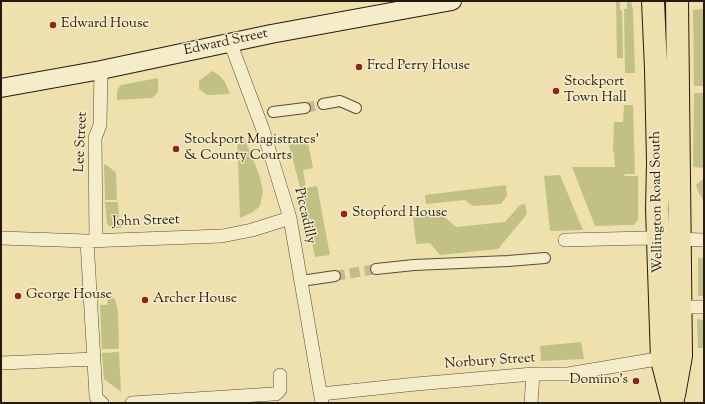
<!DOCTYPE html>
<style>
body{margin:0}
#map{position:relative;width:705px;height:404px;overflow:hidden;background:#efe1ad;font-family:"Sorts Mill Goudy",serif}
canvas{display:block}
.frame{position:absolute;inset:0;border:2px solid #251a0f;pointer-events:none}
</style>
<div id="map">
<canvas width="705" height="404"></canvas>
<div class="frame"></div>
</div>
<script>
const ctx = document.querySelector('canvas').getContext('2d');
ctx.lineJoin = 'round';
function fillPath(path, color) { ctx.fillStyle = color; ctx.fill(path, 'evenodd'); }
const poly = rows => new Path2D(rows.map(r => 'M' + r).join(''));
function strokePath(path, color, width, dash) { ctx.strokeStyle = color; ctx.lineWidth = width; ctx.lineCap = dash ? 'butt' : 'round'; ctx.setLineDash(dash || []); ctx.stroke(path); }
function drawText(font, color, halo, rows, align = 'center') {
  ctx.font = font + ' "Sorts Mill Goudy",serif'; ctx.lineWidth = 3; ctx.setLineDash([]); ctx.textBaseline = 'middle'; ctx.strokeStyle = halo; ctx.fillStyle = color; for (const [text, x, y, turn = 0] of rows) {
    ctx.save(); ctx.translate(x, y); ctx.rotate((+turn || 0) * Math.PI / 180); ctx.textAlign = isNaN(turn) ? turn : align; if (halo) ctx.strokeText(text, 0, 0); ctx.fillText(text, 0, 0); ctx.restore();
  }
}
const green = poly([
 [616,1,620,1,620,10,622,11,623,58,617,58],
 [631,1,633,10,635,73,625,73,624,9,627,9,627,2],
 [704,9,704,86,694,86,693,10],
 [212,71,219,75,225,82,230,94,207,95,199,89,199,81],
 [158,78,158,92,152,98,117,100,117,90,121,85],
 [694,93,704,93,704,168,693,167],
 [624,105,633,105,635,174,625,174,624,176,638,176,638,219,634,225,595,226,572,167,615,167,614,152,613,152,614,122,623,122],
 [237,137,244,137,259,174,263,191,260,206,253,212,240,218],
 [307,138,313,168,303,170,306,188,317,186,330,255,315,257,303,198,288,142],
 [104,164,108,166,116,173,117,200,105,200],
 [560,175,583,230,550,231,544,176],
 [704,178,704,202,698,191,696,185],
 [506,185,507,196,501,204,473,206,465,200,426,204,425,195],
 [118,202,119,221,122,222,122,228,112,228,109,226,107,223,105,202],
 [525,204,527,214,498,249,440,255,430,243,416,244,413,216,440,213,456,227,505,222,520,205],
 [698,258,704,258,704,296,698,296],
 [112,296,115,300,118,311,119,349,102,349,100,305,107,305,108,297],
 [697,319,704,320,704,348,698,348],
 [581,342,584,359,541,361,540,346],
 [119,352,121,392,104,379,102,353]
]);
const pedestrianTunnel = poly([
 [305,108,323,104],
 [335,276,376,269]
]);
const pedestrian = poly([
 [323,104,340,101,356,108],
 [273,112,305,108],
 [376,269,414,265,508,261,545,258],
 [301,281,335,276]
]);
const minor = poly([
 [230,42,263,130,290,218,322,403],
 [1,238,87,241,222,236,252,230,290,218],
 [96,240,95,138,100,125,101,70],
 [565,240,646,238,704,240],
 [87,241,96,396,97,399,102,403],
 [674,307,704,307],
 [1,363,94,359],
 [321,394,416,384,533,374,568,374,651,360,662,360],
 [132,403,273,394,276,394,280,390,280,375],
 [531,403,533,374]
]);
const secondary = poly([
 [1,88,101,70,271,34,452,1]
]);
const trunk = poly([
 [653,1,656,69,658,162,657,209,662,360,673,403],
 [674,395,681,356,677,1]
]);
const markers = [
 [53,25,4,"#8f2418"],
 [359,67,4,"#8f2418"],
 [556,91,4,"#8f2418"],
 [176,149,4,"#8f2418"],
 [344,214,4,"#8f2418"],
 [18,296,4,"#8f2418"],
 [145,300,4,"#8f2418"],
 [636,381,4,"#8f2418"]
];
const poiNames = [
 ["Edward House",61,25],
 ["Fred Perry House",367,67],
 ["Stockport",564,83],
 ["Town Hall",564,99],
 ["Stockport Magistrates'",184,141],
 ["& County Courts",184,157],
 ["Stopford House",352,214],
 ["George House",26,296],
 ["Archer House",153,300],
 ["Domino's",628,381,"right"]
];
const streetNames = [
 ["Edward Street",226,43,-12],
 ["Lee Street",82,142,-87],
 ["Wellington Road South",658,202,-91],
 ["Piccadilly",304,216,77],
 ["John Street",146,222,-2],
 ["Norbury Street",490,362,-4]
];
fillPath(green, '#c1c184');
strokePath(pedestrianTunnel, '#c7b98d', 10, [10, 5]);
strokePath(pedestrian, '#584c36', 12);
strokePath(minor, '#584c36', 14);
strokePath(secondary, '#251a0f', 20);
strokePath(trunk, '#251a0f', 24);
strokePath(pedestrian, '#f5ecca', 10);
strokePath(minor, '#f5ecca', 13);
strokePath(secondary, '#f5ecca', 18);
strokePath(trunk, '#efe1ad', 22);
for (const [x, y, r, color] of markers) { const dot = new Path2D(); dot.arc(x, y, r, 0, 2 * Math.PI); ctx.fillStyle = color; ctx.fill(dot); strokePath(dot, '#f5ecca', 1.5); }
drawText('14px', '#251a0f', '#f5ecca', poiNames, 'left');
drawText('14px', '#251a0f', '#f5ecca', streetNames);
</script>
